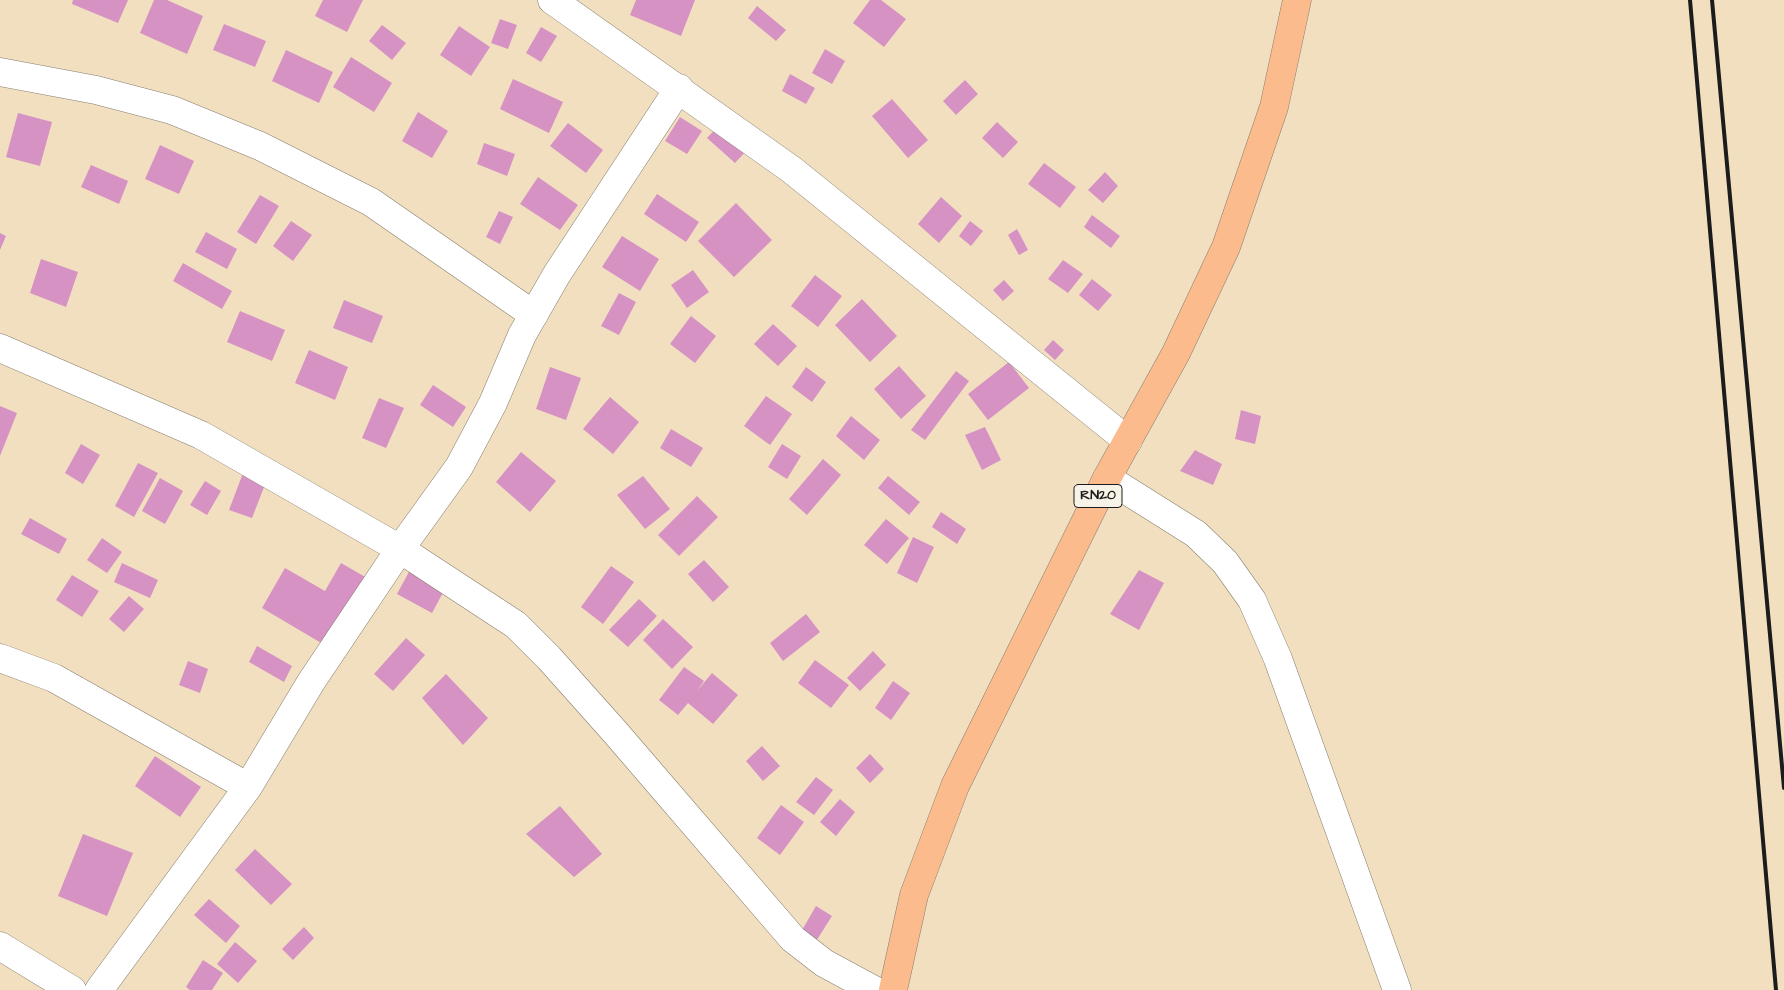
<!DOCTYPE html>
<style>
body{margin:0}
canvas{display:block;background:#f1dfc0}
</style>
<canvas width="1784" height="990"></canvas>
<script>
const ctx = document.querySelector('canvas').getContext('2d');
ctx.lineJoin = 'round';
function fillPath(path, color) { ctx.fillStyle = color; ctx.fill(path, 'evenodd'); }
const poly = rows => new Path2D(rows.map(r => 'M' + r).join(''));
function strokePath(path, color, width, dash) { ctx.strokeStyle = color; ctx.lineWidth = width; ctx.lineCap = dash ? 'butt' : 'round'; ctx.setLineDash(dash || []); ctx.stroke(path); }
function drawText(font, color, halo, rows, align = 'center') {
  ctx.font = font + ' "Architects Daughter",sans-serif'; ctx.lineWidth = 4.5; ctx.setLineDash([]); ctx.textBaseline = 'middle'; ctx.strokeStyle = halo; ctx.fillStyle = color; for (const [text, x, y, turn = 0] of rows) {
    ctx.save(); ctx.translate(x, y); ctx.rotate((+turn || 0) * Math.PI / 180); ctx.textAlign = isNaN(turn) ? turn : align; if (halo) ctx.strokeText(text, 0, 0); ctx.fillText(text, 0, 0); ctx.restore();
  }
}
const building = poly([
 [73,0,128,0,118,23,72,4],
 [154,0,167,0,203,16,187,54,140,33],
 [323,0,363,0,347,32,315,16],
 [636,0,695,0,681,36,630,15],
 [870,0,881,0,906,19,884,47,853,23],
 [757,6,786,30,776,41,748,18],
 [500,19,517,25,508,49,491,43],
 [224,24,266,41,255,67,213,50],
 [382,25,406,43,392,60,369,41],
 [459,26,490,47,471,76,440,55],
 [541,27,557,36,541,62,526,53],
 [825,49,845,61,832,84,812,73],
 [286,50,333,72,319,103,272,81],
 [351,57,392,83,374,112,333,87],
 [790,74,815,88,806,104,782,91],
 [513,79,563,102,549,133,500,109],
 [965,80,978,94,956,115,943,101],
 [892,99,928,140,908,158,872,116],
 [418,112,448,131,432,158,402,141],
 [18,113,52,122,40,166,6,157],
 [680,117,702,131,687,154,665,141],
 [997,122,1018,142,1003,158,982,138],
 [568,123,603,150,586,173,550,146],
 [719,125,747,150,735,163,707,138],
 [484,143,515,154,507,176,477,164],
 [160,145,194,161,179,194,145,179],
 [1044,163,1076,187,1060,208,1028,184],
 [91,165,128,181,119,204,81,187],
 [1105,172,1118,186,1103,203,1088,190],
 [538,177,578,205,560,230,520,204],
 [657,194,699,222,686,242,644,214],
 [260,195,279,206,256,244,237,232],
 [941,197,962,216,939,243,918,224],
 [736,203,772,240,734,277,698,241],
 [499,211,513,217,500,244,486,237],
 [1092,215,1120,236,1111,248,1084,227],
 [291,221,312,235,293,261,273,246],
 [970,221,983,231,971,246,959,236],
 [1017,229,1028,250,1019,255,1008,235],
 [206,232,237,249,227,269,195,252],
 [0,233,6,236,0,250],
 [622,236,659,259,640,291,602,267],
 [41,259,78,272,66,307,30,293],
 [1063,260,1083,274,1068,293,1048,279],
 [183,263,232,291,222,309,173,281],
 [693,270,709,292,687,308,671,285],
 [815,275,842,296,818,327,791,306],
 [1092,279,1112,295,1098,311,1079,295],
 [1004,280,1014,291,1003,301,993,290],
 [619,293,636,302,619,335,601,326],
 [862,299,897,336,870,362,835,325],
 [344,300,383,316,372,343,333,328],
 [240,311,285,330,272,361,227,342],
 [691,316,716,336,695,363,670,344],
 [773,324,797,346,778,366,754,344],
 [1053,340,1064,350,1055,360,1044,350],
 [309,350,348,367,335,400,295,383],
 [1009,362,1029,388,988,420,968,394],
 [899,366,926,396,901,419,874,389],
 [550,367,581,378,566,420,536,409],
 [806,367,826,382,812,402,792,387],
 [956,371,969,381,925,440,911,430],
 [433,385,466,407,453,427,420,405],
 [766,396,792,414,770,445,744,426],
 [610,397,639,422,613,454,583,429],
 [379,398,404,408,386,448,362,438],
 [0,406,17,413,0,456],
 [1241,410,1261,416,1255,444,1235,439],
 [851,416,880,440,864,460,836,436],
 [985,427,1001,460,982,470,965,435],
 [671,429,703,448,691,467,660,448],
 [81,444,100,455,83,484,65,473],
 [782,444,801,456,787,479,768,467],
 [1195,450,1222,464,1213,485,1180,471],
 [521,452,556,481,530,512,496,482],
 [823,459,841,475,807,515,789,499],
 [138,463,158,473,134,517,115,506],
 [243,473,266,482,252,518,229,510],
 [643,476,670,509,645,529,617,495],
 [888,476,920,502,909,515,878,488],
 [160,478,183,491,165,524,142,511],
 [205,481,221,491,207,515,190,505],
 [697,496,718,517,679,556,658,535],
 [941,512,966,529,957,544,932,527],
 [30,518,67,539,59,554,21,534],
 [886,519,909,538,887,564,864,545],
 [913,537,934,547,917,583,897,573],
 [102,538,122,552,107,573,87,560],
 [704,560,729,587,713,602,688,574],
 [122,563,158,580,150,598,114,582],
 [341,563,367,578,328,647,262,608,285,568,325,591],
 [611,566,634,582,603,624,581,607],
 [411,568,446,587,432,613,397,594],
 [1139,570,1164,583,1139,630,1110,614],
 [72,575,99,591,82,617,56,600],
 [129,596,144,609,124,632,109,619],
 [639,599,657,616,628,647,609,630],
 [806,614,820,632,783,661,770,643],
 [663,619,693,647,672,669,643,640],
 [406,638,425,655,393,691,374,674],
 [257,646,292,666,284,682,249,662],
 [873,651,886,665,860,691,847,678],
 [815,660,849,685,831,708,798,683],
 [188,661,208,669,200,693,179,685],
 [684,667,704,681,697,691,712,673,738,695,713,724,688,703,678,715,659,700],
 [446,674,488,718,463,745,422,698],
 [893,681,910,693,891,720,875,708],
 [762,746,780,766,763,781,746,761],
 [870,754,884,769,870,783,856,768],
 [155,756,201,787,180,817,135,786],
 [816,777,833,790,814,815,796,802],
 [840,799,855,812,836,836,820,822],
 [781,805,804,822,780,855,757,838],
 [560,806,602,854,574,877,526,834],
 [83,834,133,853,107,916,58,896],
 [255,849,292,884,271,905,235,870],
 [209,899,240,926,226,943,194,915],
 [816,906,832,916,813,946,798,937],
 [304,927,314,938,293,960,282,949],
 [235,942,257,961,238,983,217,964],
 [203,960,223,973,212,990,190,990,186,987]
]);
const minor = poly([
 [552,0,792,170,1128,441],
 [0,72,96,90,172,110,260,146,371,202,534,315],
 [0,348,201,435,400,549,516,625,549,658,615,732,793,939,824,963,874,990],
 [1107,478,1196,534,1225,562,1252,600,1278,659,1397,990],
 [0,658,54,678,248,787],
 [0,946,72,990],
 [99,990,248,787,311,682,400,549,459,467,493,403,522,335,557,274,679,88]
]);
const major = poly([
 [893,990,914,895,955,786,1107,478,1176,353,1226,247,1274,107,1297,0]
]);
const rail = poly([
 [1690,0,1776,990],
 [1712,0,1784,788]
]);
const shields = [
 [1098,496,48]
];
const shieldNames = [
 ["RN20",1098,496]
];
fillPath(building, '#d692c3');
strokePath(minor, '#867e6e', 29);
strokePath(major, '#867e6e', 29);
strokePath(minor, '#fff', 28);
strokePath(major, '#fbbb8d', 28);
strokePath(rail, '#1c1c1c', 4);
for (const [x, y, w] of shields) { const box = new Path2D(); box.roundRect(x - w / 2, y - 11.5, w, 23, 4); ctx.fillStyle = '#f7f3e8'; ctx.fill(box); strokePath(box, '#1c1c1c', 1); }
drawText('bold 14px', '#1c1c1c', null, shieldNames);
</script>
